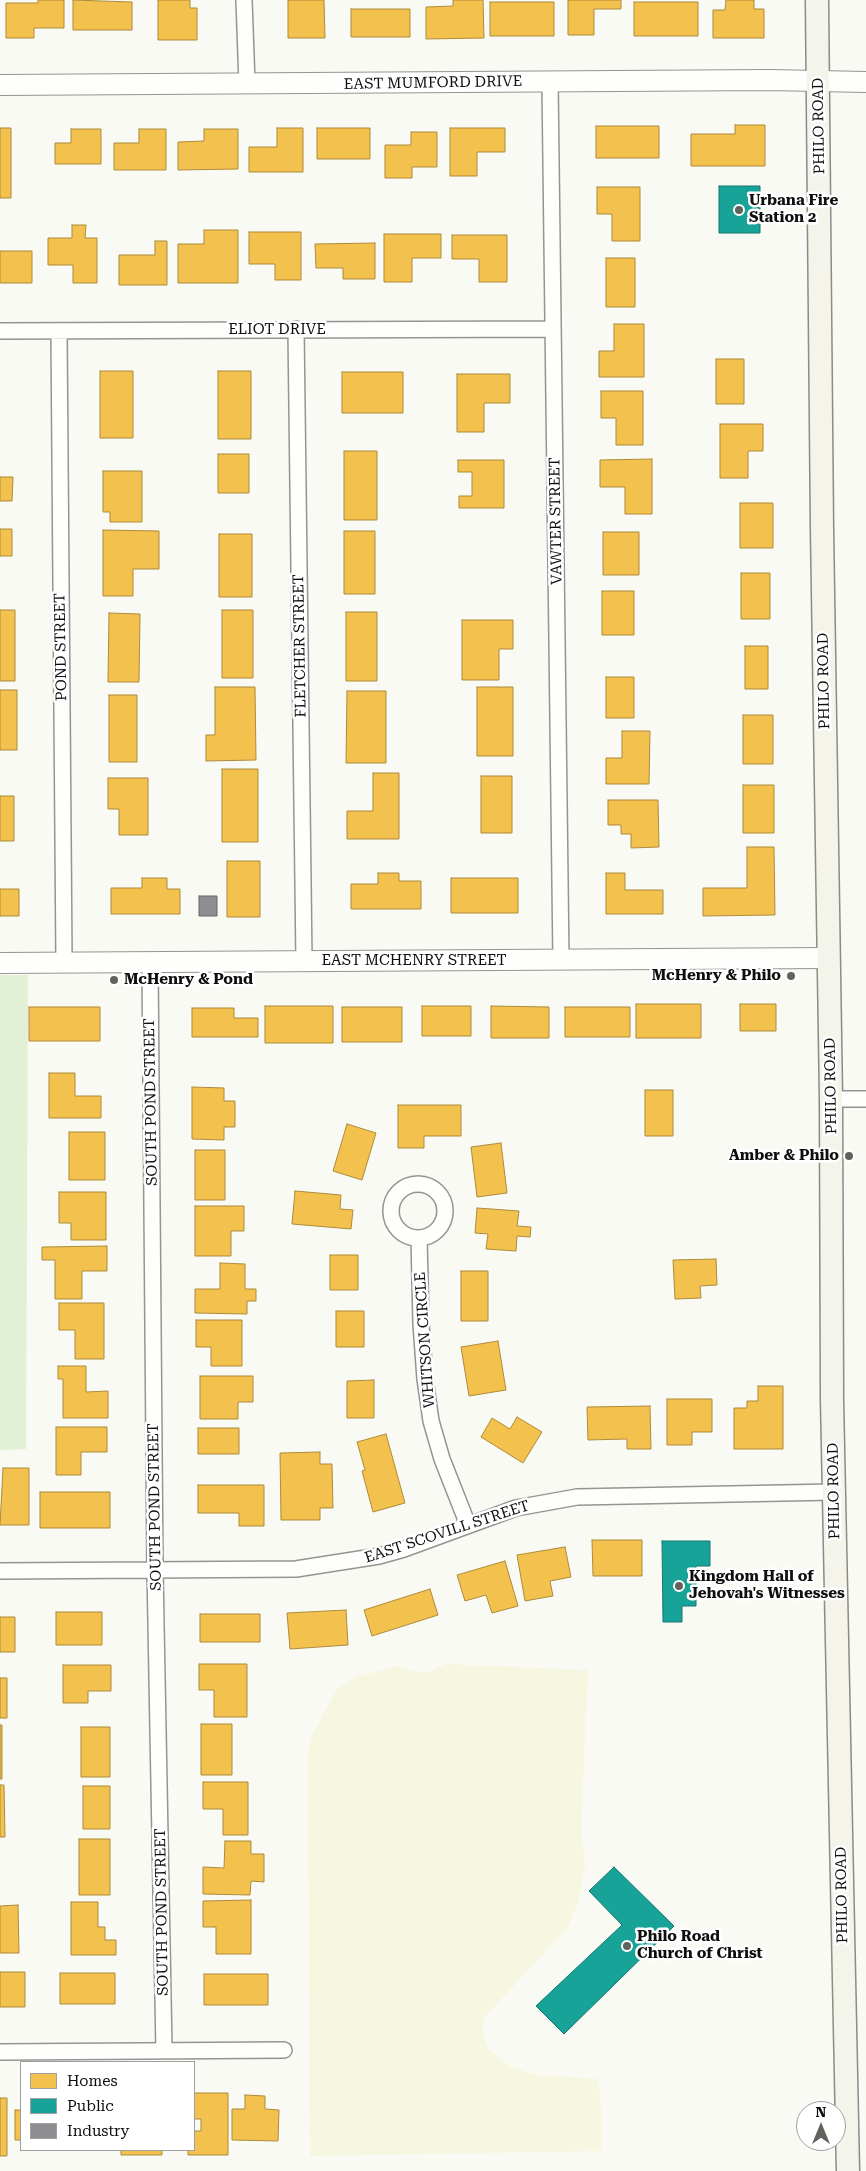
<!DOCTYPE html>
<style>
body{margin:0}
#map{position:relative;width:866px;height:2171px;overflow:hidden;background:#fafaf4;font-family:"Roboto Serif",serif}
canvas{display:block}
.legend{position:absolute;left:20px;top:2061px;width:175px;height:90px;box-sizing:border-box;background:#fff;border:1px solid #9f9f9f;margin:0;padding:6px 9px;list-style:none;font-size:15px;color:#0e0e0e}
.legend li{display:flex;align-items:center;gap:10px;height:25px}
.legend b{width:25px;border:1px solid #9f9f9f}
.north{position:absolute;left:796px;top:2101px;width:50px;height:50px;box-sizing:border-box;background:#fff;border:1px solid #9f9f9f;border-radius:50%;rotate:0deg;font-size:14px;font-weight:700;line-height:20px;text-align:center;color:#0e0e0e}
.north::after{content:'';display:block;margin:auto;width:18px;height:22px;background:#61615e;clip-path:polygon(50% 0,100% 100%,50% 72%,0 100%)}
</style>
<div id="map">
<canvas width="866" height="2171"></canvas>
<ul class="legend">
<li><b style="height:14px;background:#f2c14e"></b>Homes</li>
<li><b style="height:14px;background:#17a398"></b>Public</li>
<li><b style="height:14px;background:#8d8d92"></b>Industry</li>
</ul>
<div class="north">N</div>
</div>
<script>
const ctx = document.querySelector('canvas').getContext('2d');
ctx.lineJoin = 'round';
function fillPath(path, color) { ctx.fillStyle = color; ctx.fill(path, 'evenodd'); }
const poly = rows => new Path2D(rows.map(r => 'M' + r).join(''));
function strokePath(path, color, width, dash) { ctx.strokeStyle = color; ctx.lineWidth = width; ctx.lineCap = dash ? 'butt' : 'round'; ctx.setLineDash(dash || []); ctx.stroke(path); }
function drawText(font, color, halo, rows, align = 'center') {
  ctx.font = font + ' "Roboto Serif",serif'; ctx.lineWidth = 5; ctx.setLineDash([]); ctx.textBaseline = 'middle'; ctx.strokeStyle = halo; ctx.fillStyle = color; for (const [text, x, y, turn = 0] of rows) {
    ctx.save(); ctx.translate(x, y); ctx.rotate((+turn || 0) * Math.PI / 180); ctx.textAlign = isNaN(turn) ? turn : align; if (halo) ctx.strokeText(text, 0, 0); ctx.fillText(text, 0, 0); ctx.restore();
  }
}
const farmland = poly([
 [446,1664,588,1670,581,1828,585,1867,578,1902,568,1927,483,2019,482,2030,489,2050,509,2066,537,2075,598,2079,602,2112,602,2151,310,2156,308,1761,310,1739,337,1689,356,1677,399,1666,416,1672,428,1672]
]);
const green = poly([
 [0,975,28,975,26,1449,0,1450]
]);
const homes = poly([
 [38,0,64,0,64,28,34,28,34,38,6,38,6,3,38,3,38,0],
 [73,0,132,2,132,30,73,30,73,0],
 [158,0,190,0,190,8,197,8,197,40,158,40,158,0],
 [288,0,324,0,325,38,288,38,288,0],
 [453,0,483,0,484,38,426,39,426,7,453,6,453,0],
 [568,0,621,0,621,9,594,9,594,35,568,35,568,0],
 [726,0,754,0,754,9,764,9,764,38,713,38,713,10,725,10,726,0],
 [490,2,554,2,554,36,490,36,490,2],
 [634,2,698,2,698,36,634,36,634,2],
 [351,9,410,9,410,37,351,37,351,9],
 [735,125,765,125,765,166,691,166,691,134,735,134,735,125],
 [596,126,659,126,659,158,596,158,596,126],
 [0,128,11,128,11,198,0,198,0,128],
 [277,128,303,128,303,172,249,172,249,147,277,147,277,128],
 [317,128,370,128,370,159,317,159,317,128],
 [450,128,505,128,505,152,477,152,477,176,450,176,450,128],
 [71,129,101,129,101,164,55,164,55,143,71,143,71,129],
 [139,129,166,129,166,170,114,170,114,143,139,143,139,129],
 [204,129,238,129,238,169,178,170,178,142,204,141,204,129],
 [411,132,437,132,437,167,412,167,412,178,385,178,385,145,411,145,411,132],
 [597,187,640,187,640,241,612,241,612,214,597,214,597,187],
 [72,225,86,225,85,238,97,238,97,283,73,283,73,265,48,265,48,238,72,238,72,225],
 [204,230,238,230,238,283,178,283,178,244,204,244,204,230],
 [249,232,301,232,301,280,275,280,275,264,249,264,249,232],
 [384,234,441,234,441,258,412,258,412,282,384,282,384,234],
 [452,235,507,235,507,282,479,282,479,259,452,259,452,235],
 [155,241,167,241,167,285,119,285,119,255,155,255,155,241],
 [375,243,375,279,343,279,343,268,316,268,315,244,375,243],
 [0,251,32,251,32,283,0,283,0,251],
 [606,258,635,258,635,307,606,307,606,258],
 [614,324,644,324,644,377,599,377,599,351,614,351,614,324],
 [716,359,744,359,744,404,716,404,716,359],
 [100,371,133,371,133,438,100,438,100,371],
 [218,371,251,371,251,439,218,439,218,371],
 [342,372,403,372,403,413,342,413,342,372],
 [457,374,510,374,510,403,484,403,484,432,457,432,457,374],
 [601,391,643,391,643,445,616,445,616,418,601,418,601,391],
 [720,424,763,424,763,451,748,451,748,478,720,478,720,424],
 [344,451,377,451,377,520,344,520,344,451],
 [218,454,249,454,249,493,218,493,218,454],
 [652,459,652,514,625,514,625,487,600,487,600,460,652,459],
 [458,460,504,460,504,508,459,508,459,496,472,496,472,472,458,472,458,460],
 [103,471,142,471,142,522,110,522,110,512,103,512,103,471],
 [0,477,13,477,12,501,0,501,0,477],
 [740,503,773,503,773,548,740,548,740,503],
 [0,529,12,529,12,556,0,556,0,529],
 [103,530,159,531,159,569,133,569,133,596,103,596,103,530],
 [344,531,375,531,375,594,344,594,344,531],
 [603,532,639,532,639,575,603,575,603,532],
 [219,534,252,534,252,597,219,597,219,534],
 [741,573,770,573,770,619,741,619,741,573],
 [602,591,634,591,634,635,602,635,602,591],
 [0,610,15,610,15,681,0,681,0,610],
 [222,610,253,610,253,678,222,678,222,610],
 [346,612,377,612,377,681,346,681,346,612],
 [109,613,140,614,139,682,108,682,109,613],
 [462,620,513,620,513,649,499,649,499,680,462,680,462,620],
 [745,646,768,646,768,689,745,689,745,646],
 [606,677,634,677,634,718,606,718,606,677],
 [215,687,255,687,256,760,206,761,206,735,215,735,215,687],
 [477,687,513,687,513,756,477,756,477,687],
 [0,690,17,690,17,750,0,750,0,690],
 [347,691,386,691,386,763,346,763,347,691],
 [109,695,137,695,137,762,109,762,109,695],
 [743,715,773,715,773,764,743,764,743,715],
 [622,731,650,731,649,784,606,784,606,758,622,758,622,731],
 [222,769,258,769,258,842,222,842,222,769],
 [373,773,399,773,399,839,347,839,347,811,373,811,373,773],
 [481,776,512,776,512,833,481,833,481,776],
 [108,778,148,778,148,835,119,835,119,809,108,809,108,778],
 [743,785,774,785,774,833,743,833,743,785],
 [0,796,14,796,14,841,0,841,0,796],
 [608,800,658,800,659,847,631,848,631,834,621,834,621,825,608,825,608,800],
 [747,847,774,847,775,915,703,916,703,888,747,888,747,847],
 [227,861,260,861,260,917,227,917,227,861],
 [378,873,399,873,399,881,421,881,421,909,351,909,351,884,378,884,378,873],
 [606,873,625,873,625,890,663,890,663,914,606,914,606,873],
 [142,878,167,878,167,889,180,889,180,914,111,914,111,888,142,888,142,878],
 [451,878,518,878,518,913,451,913,451,878],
 [0,889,19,889,19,916,0,916,0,889],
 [636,1004,701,1004,701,1038,636,1038,636,1004],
 [740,1004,776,1004,776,1031,740,1031,740,1004],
 [265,1006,333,1006,333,1043,265,1043,265,1006],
 [422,1006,471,1006,471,1036,422,1036,422,1006],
 [491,1006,549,1007,549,1038,491,1038,491,1006],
 [29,1007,100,1007,100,1041,29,1041,29,1007],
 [342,1007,402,1007,402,1042,342,1042,342,1007],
 [565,1007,630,1007,630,1037,565,1037,565,1007],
 [192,1008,234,1008,234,1018,258,1018,258,1037,192,1037,192,1008],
 [49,1073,75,1073,75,1096,101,1096,101,1118,49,1118,49,1073],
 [192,1087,224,1088,224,1101,235,1101,235,1127,224,1127,224,1140,192,1139,192,1087],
 [645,1090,673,1090,673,1136,645,1136,645,1090],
 [398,1105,461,1105,461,1136,424,1136,424,1148,398,1148,398,1105],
 [347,1124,376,1133,362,1180,333,1171,347,1124],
 [69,1132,105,1132,105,1180,69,1180,69,1132],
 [501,1143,507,1193,477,1197,471,1147,501,1143],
 [195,1150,225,1150,225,1200,195,1200,195,1150],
 [295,1191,341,1195,340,1209,353,1210,351,1229,292,1224,295,1191],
 [59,1192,106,1192,106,1240,71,1240,71,1223,59,1223,59,1192],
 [195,1206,244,1206,244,1231,231,1231,231,1256,195,1256,195,1206],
 [477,1208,519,1211,517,1226,531,1227,530,1237,517,1236,516,1251,486,1249,488,1234,475,1233,477,1208],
 [107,1246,107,1271,82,1271,82,1299,55,1299,55,1260,42,1260,42,1247,107,1246],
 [330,1255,358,1255,358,1290,330,1290,330,1255],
 [716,1259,717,1285,700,1286,701,1298,675,1299,673,1260,716,1259],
 [220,1263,245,1264,245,1289,256,1289,256,1301,247,1301,247,1314,195,1313,195,1289,220,1289,220,1263],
 [461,1271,488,1271,488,1321,461,1321,461,1271],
 [59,1303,104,1303,104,1359,75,1359,75,1330,59,1330,59,1303],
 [336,1311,364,1311,364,1347,336,1347,336,1311],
 [196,1320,242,1320,242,1366,211,1366,211,1347,196,1347,196,1320],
 [498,1341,506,1390,469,1396,461,1347,498,1341],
 [58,1366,86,1366,86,1392,108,1391,108,1418,63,1418,63,1379,58,1379,58,1366],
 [200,1376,253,1376,253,1402,238,1402,238,1419,200,1419,200,1376],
 [374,1380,374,1418,347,1418,347,1381,374,1380],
 [758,1386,783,1386,783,1449,734,1449,734,1408,747,1408,747,1401,758,1401,758,1386],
 [667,1399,712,1399,712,1432,692,1432,692,1445,667,1445,667,1399],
 [650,1406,651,1449,627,1449,627,1439,588,1440,587,1407,650,1406],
 [517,1417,542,1432,523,1463,481,1437,492,1418,510,1429,517,1417],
 [56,1427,107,1427,107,1452,81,1452,81,1475,56,1475,56,1427],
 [198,1428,239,1428,239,1454,198,1454,198,1428],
 [386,1434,405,1503,373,1512,362,1471,365,1470,357,1442,386,1434],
 [320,1452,320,1464,332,1464,333,1508,320,1508,320,1520,281,1520,280,1453,320,1452],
 [3,1468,29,1468,29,1525,0,1525,3,1468],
 [198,1485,264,1485,264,1526,239,1526,239,1513,198,1513,198,1485],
 [40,1492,110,1492,110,1528,40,1528,40,1492],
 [592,1540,642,1540,642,1576,593,1576,592,1540],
 [565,1547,571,1577,550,1581,553,1596,525,1601,517,1555,565,1547],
 [505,1561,518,1606,492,1613,486,1595,465,1601,457,1575,505,1561],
 [430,1589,438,1615,372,1636,364,1610,430,1589],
 [346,1610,348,1645,290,1649,287,1613,346,1610],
 [56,1612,102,1612,102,1645,56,1645,56,1612],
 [200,1614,260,1614,260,1642,200,1642,200,1614],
 [0,1617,15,1617,15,1652,0,1652,0,1617],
 [199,1664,247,1664,247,1717,214,1717,214,1690,199,1690,199,1664],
 [63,1665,111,1665,111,1691,88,1691,88,1703,63,1703,63,1665],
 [0,1678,7,1678,7,1718,0,1718,0,1678],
 [201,1724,232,1724,232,1775,201,1775,201,1724],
 [0,1725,2,1725,2,1779,0,1779,0,1725],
 [81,1727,110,1727,110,1777,81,1777,81,1727],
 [203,1782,248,1782,248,1835,223,1835,223,1809,203,1809,203,1782],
 [0,1785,4,1785,5,1837,0,1837,0,1785],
 [83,1786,110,1786,110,1829,83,1829,83,1786],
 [79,1839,110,1839,110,1895,79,1895,79,1839],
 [225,1841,251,1841,251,1854,264,1854,264,1882,251,1881,250,1895,203,1894,203,1867,224,1868,225,1841],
 [251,1900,251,1954,216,1954,216,1927,203,1927,203,1901,251,1900],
 [71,1902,98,1902,98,1927,105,1927,105,1940,116,1940,116,1955,71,1955,71,1902],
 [18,1905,19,1953,0,1953,0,1906,18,1905],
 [0,1972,25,1972,25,2007,0,2007,0,1972],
 [60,1973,115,1973,115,2004,60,2004,60,1973],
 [204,1974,268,1974,268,2005,204,2005,204,1974],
 [194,2093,228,2093,228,2155,188,2155,188,2150,194,2150,194,2131,201,2131,201,2119,194,2119,194,2093],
 [245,2095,265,2096,265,2109,279,2110,278,2141,232,2140,232,2109,245,2109,245,2095],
 [0,2098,7,2098,7,2156,0,2156,0,2098],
 [15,2110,21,2110,21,2140,15,2140,15,2110],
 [121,2150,162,2150,162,2155,121,2155,121,2150]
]);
const public = poly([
 [719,186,760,186,760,233,719,233,719,186],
 [662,1541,710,1541,710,1566,696,1566,696,1606,682,1606,682,1622,663,1622,662,1541],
 [614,1867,674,1926,564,2034,536,2006,622,1925,589,1891,614,1867]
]);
const industry = poly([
 [199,896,217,896,217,916,199,916,199,896]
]);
const minor = poly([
 [244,0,247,84],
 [550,82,561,961],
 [296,329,304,962],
 [0,331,553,329],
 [59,331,64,962],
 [150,963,155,1570,164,2051],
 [831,1099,866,1099],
 '391 1211a27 27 0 1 1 54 0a27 27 0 1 1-54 0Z',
 [419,1238,421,1324,425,1379,431,1421,442,1459,468,1525],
 [0,1571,296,1569,379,1556,404,1549,516,1508,577,1497,834,1492],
 [0,2052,284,2050]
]);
const tertiary = poly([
 [0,85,770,80,866,82],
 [0,963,828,958]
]);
const secondary = poly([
 [817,0,822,528,831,1099,832,1399,848,2171]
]);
const markers = [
 [739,210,5,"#61615e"],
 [791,976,5,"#61615e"],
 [114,980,5,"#61615e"],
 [849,1156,5,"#61615e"],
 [679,1586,5,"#61615e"],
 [627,1946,5,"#61615e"]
];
const streetNames = [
 ["EAST MUMFORD DRIVE",433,83,-1],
 ["PHILO ROAD",819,126,-91],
 ["ELIOT DRIVE",277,330],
 ["VAWTER STREET",556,521,-91],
 ["FLETCHER STREET",300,646,-91],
 ["POND STREET",61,647,-91],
 ["PHILO ROAD",824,681,-91],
 ["EAST MCHENRY STREET",414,961],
 ["PHILO ROAD",831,1086,-91],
 ["SOUTH POND STREET",151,1102,-91],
 ["WHITSON CIRCLE",425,1340,-94],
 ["PHILO ROAD",834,1491,-91],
 ["SOUTH POND STREET",155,1507,-91],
 ["EAST SCOVILL STREET",447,1532,-18],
 ["PHILO ROAD",842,1895,-91],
 ["SOUTH POND STREET",162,1912,-91]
];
const poiNames = [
 ["Urbana Fire",749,201],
 ["Station 2",749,218],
 ["McHenry & Philo",781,976,"right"],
 ["McHenry & Pond",124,980],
 ["Amber & Philo",839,1156,"right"],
 ["Kingdom Hall of",689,1577],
 ["Jehovah's Witnesses",689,1594],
 ["Philo Road",637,1937],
 ["Church of Christ",637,1954]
];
fillPath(farmland, '#f6f6e1');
fillPath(green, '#e2f0d5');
fillPath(homes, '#f2c14e');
strokePath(homes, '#ae8b3b', 1);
fillPath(public, '#17a398');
strokePath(public, '#14766f', 1);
fillPath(industry, '#8d8d92');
strokePath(industry, '#67676a', 1);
strokePath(minor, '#949492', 18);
strokePath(tertiary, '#949492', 22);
strokePath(secondary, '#8b8b88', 25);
strokePath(minor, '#fefefd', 15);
strokePath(tertiary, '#fefefd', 20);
strokePath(secondary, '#f4f4eb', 22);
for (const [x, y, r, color] of markers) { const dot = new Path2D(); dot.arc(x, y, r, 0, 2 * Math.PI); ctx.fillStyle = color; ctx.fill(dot); strokePath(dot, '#fff', 2); }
drawText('15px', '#0e0e0e', '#fff', streetNames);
drawText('bold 15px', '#0e0e0e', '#fff', poiNames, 'left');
</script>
